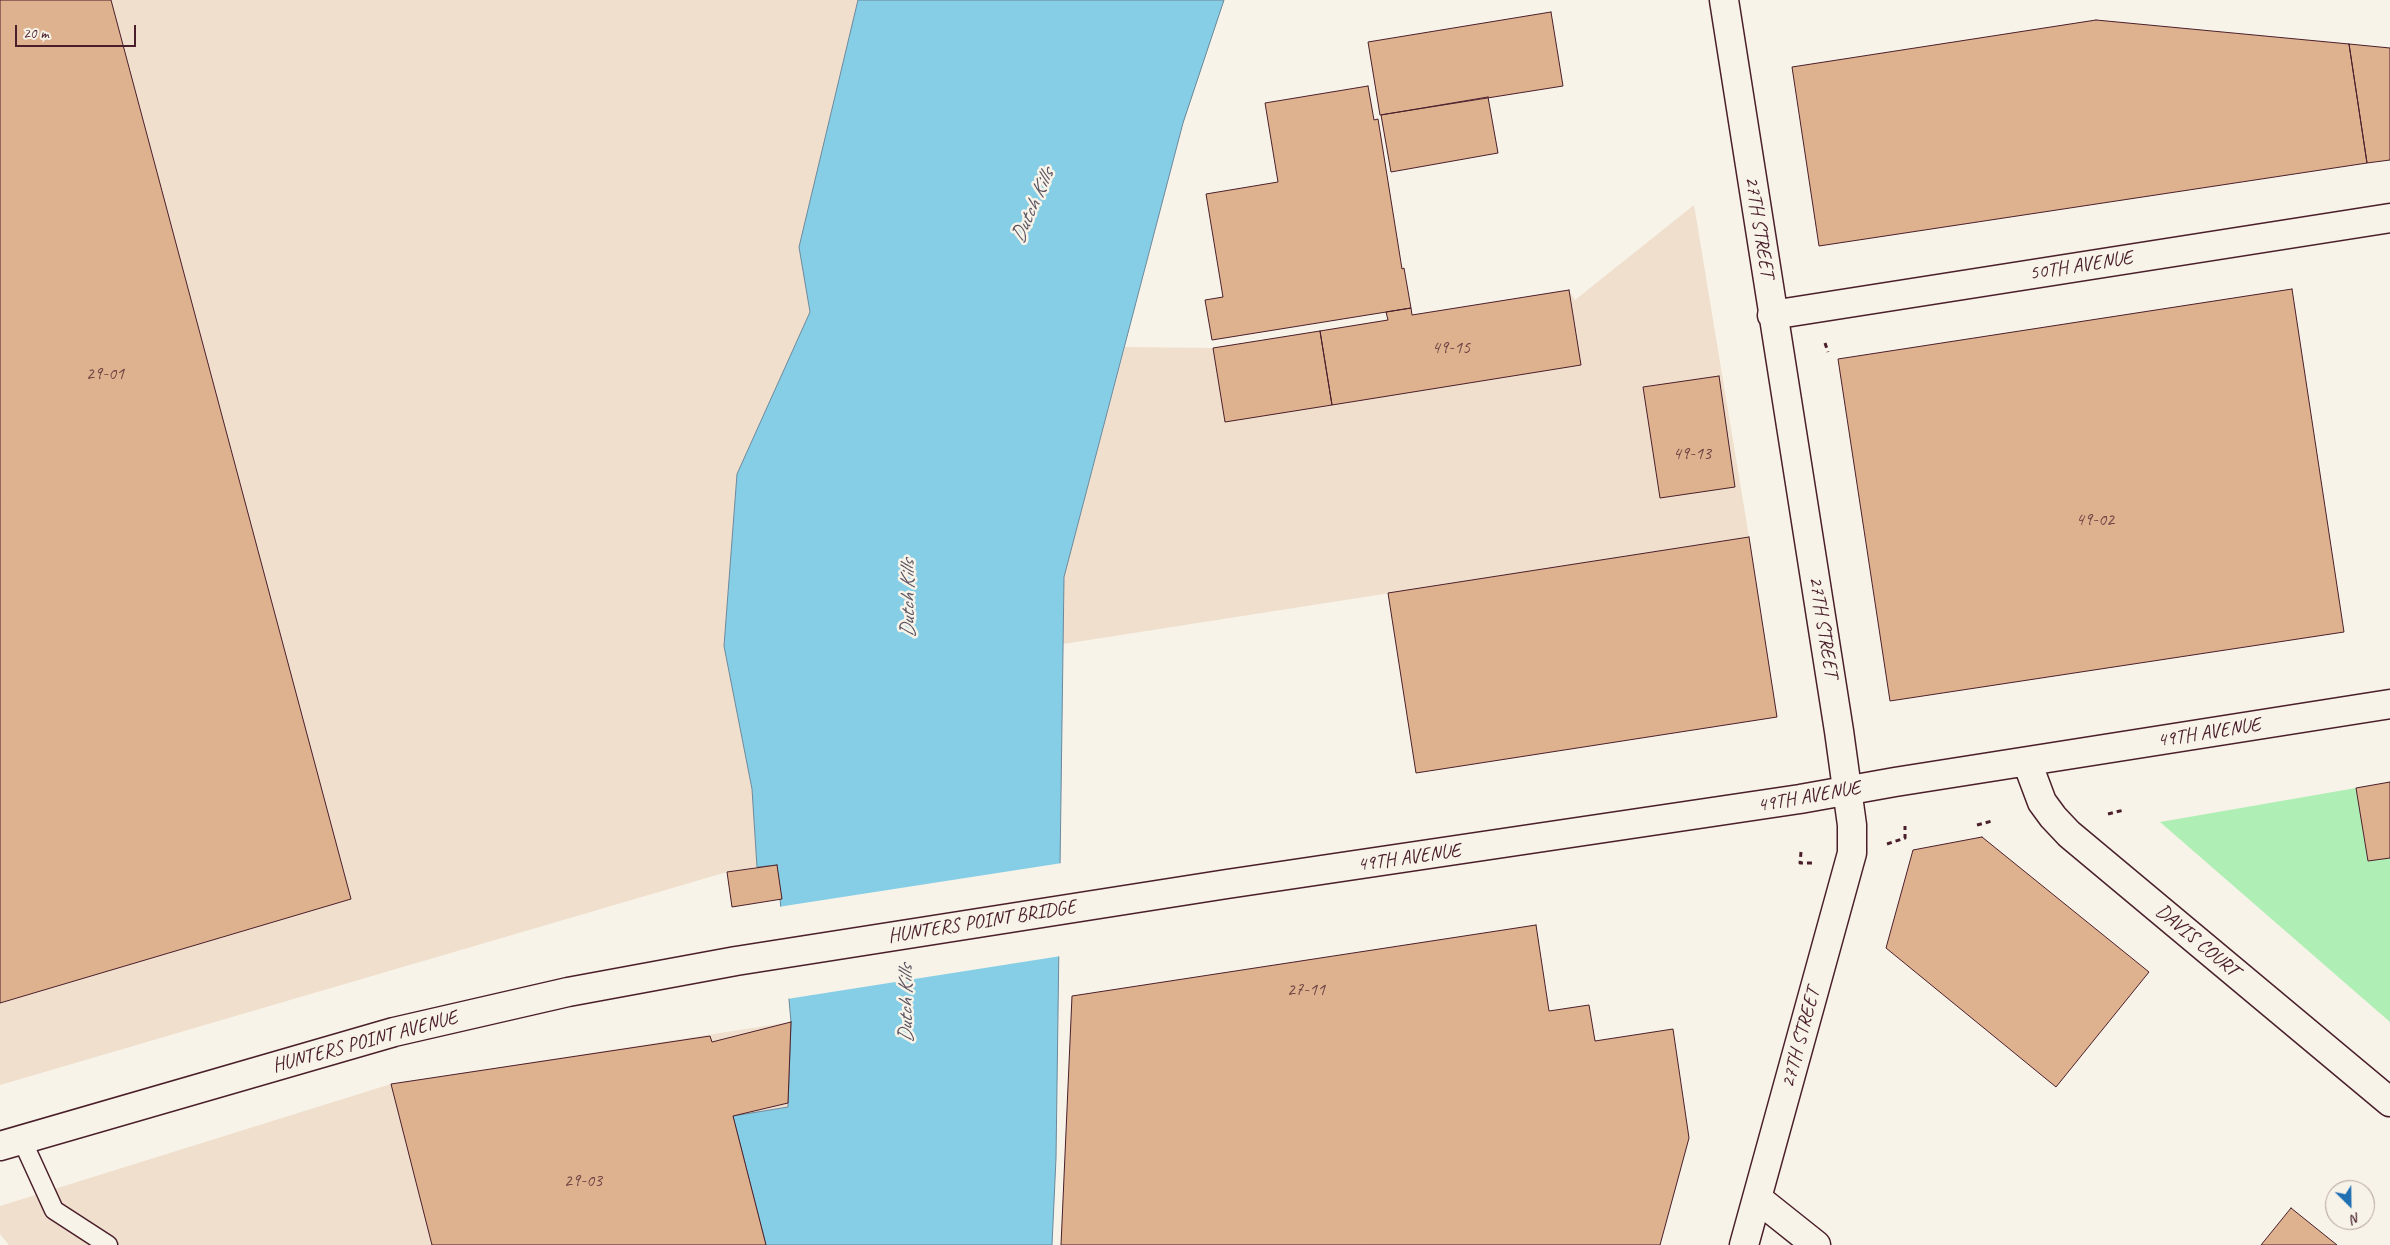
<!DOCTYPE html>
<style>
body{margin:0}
#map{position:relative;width:2390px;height:1245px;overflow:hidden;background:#f7f3e8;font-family:Caveat,sans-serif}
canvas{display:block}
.north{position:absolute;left:2325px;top:1180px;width:50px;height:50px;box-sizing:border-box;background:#f7f3e8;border:1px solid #b29e9c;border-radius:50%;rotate:157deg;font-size:14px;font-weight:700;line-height:20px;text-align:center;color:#4a1f2b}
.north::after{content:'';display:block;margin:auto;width:18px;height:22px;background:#1f6fb2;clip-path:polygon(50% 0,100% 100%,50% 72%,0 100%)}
.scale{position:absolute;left:15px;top:25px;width:121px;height:22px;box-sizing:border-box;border:2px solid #4a1f2b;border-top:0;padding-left:6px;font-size:15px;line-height:18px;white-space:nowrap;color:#4a1f2b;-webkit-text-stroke:4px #f7f3e8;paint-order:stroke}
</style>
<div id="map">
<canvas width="2390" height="1245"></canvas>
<div class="north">N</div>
<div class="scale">20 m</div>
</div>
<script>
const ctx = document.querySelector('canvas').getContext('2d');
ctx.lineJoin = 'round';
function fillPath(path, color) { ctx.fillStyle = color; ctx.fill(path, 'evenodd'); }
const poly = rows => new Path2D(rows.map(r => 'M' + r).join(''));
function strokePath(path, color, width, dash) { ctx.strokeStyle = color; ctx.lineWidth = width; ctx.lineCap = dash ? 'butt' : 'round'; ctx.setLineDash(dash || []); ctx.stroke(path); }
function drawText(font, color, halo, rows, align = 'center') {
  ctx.font = font + ' Caveat,sans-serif'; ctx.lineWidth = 5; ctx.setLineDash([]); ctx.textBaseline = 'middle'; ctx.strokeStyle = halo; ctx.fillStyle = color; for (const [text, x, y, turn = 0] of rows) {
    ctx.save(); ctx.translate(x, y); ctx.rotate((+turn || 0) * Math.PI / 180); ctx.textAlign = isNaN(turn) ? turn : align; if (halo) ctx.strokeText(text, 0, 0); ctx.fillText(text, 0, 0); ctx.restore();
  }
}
const built = poly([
 [0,0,858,0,799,247,810,312,737,474,724,646,752,789,757,867,727,872,0,1085],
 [1694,205,1749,537,1063,644,1064,577,1125,347,1213,348,1569,290,1575,300],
 [791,1022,788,1107,734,1116,766,1245,9,1245,0,1234,0,1206,391,1084]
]);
const green = poly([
 [2356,788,2368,861,2390,858,2390,1022,2160,822]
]);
const water = poly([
 [858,0,1224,0,1183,123,1064,577,1056,1158,1052,1245,766,1245,733,1116,788,1107,791,1022,777,865,757,867,752,789,724,646,737,474,810,312,799,247,858,0]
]);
const pier = poly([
 [1062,863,1061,956,787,999,778,907]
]);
const building = poly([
 [0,0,111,0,351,899,0,1003,0,0],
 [1551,12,1563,86,1380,115,1368,42,1551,12],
 [2096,20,2349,44,2367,163,1819,246,1792,67,2096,20],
 [2349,44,2390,48,2390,160,2367,163,2349,44],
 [1368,86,1374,120,1378,119,1402,269,1404,268,1411,308,1212,340,1205,300,1223,297,1206,194,1278,182,1265,103,1368,86],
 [1488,97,1498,153,1391,172,1381,115,1488,97],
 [2292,289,2344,632,1890,701,1838,359,2292,289],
 [1569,290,1581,365,1332,405,1320,331,1388,320,1386,312,1411,308,1412,315,1569,290],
 [1320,331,1332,405,1225,422,1213,348,1320,331],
 [1719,376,1735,487,1660,498,1643,387,1719,376],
 [1749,537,1777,717,1416,773,1388,593,1749,537],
 [2390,782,2390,858,2368,861,2356,788,2390,782],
 [1982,837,2149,972,2056,1087,1886,948,1913,850,1982,837],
 [777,865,782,899,732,907,727,872,777,865],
 [1536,925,1549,1011,1589,1005,1595,1041,1673,1029,1689,1138,1660,1245,1061,1245,1072,996,1536,925],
 [791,1022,788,1103,733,1116,766,1245,432,1245,391,1084,710,1036,712,1042,791,1022],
 [2291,1208,2337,1245,2261,1245,2291,1208]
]);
const path = poly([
 [1825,343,1828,352],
 [2108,814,2124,810],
 [1977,825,1992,821],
 [1887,844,1905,838,1905,826],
 [1801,852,1800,863,1813,863]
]);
const lane = poly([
 [22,1140,54,1210,108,1245]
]);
const street = poly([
 [1724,0,1839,731,1852,825,1852,853,1744,1245],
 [1772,315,2390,218],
 [2027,762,2042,802,2053,817,2069,834,2390,1102],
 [0,1146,394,1032,568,992,736,961,1227,884,1800,799,1895,782,2390,704],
 [1757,1198,1816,1245]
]);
const numberNames = [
 ["49-15",1451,348],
 ["29-01",105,374],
 ["49-13",1692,454],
 ["49-02",2095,520],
 ["27-11",1306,990],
 ["29-03",583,1181]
];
const streetNames = [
 ["27TH STREET",1759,227,81],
 ["50TH AVENUE",2081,266,-9],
 ["27TH STREET",1823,627,81],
 ["49TH AVENUE",2209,733,-9],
 ["49TH AVENUE",1809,797,-10],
 ["49TH AVENUE",1409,858,-8],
 ["HUNTERS POINT BRIDGE",982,922,-9],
 ["DAVIS COURT",2197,941,40],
 ["27TH STREET",1801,1038,-75],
 ["HUNTERS POINT AVENUE",365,1042,-15]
];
const waterNames = [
 ["Dutch Kills",1033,206,-66],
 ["Dutch Kills",908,599,-90],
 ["Dutch Kills",906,1004,-90]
];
fillPath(built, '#f0dfcd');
fillPath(green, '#afefb6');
fillPath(water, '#85cee6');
strokePath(water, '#6d889b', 1);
fillPath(pier, '#f7f3e8');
fillPath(building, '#deb18f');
strokePath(building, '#4a1f2b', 1);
strokePath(lane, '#4a1f2b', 21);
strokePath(street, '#4a1f2b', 31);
strokePath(path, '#4a1f2b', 3, [5, 4]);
strokePath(lane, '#f7f3e8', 18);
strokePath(street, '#f7f3e8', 28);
drawText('18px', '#6f4444', null, numberNames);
drawText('20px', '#4a1f2b', '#f7f3e8', streetNames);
drawText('italic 21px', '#5c5463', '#f7f3e8', waterNames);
</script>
